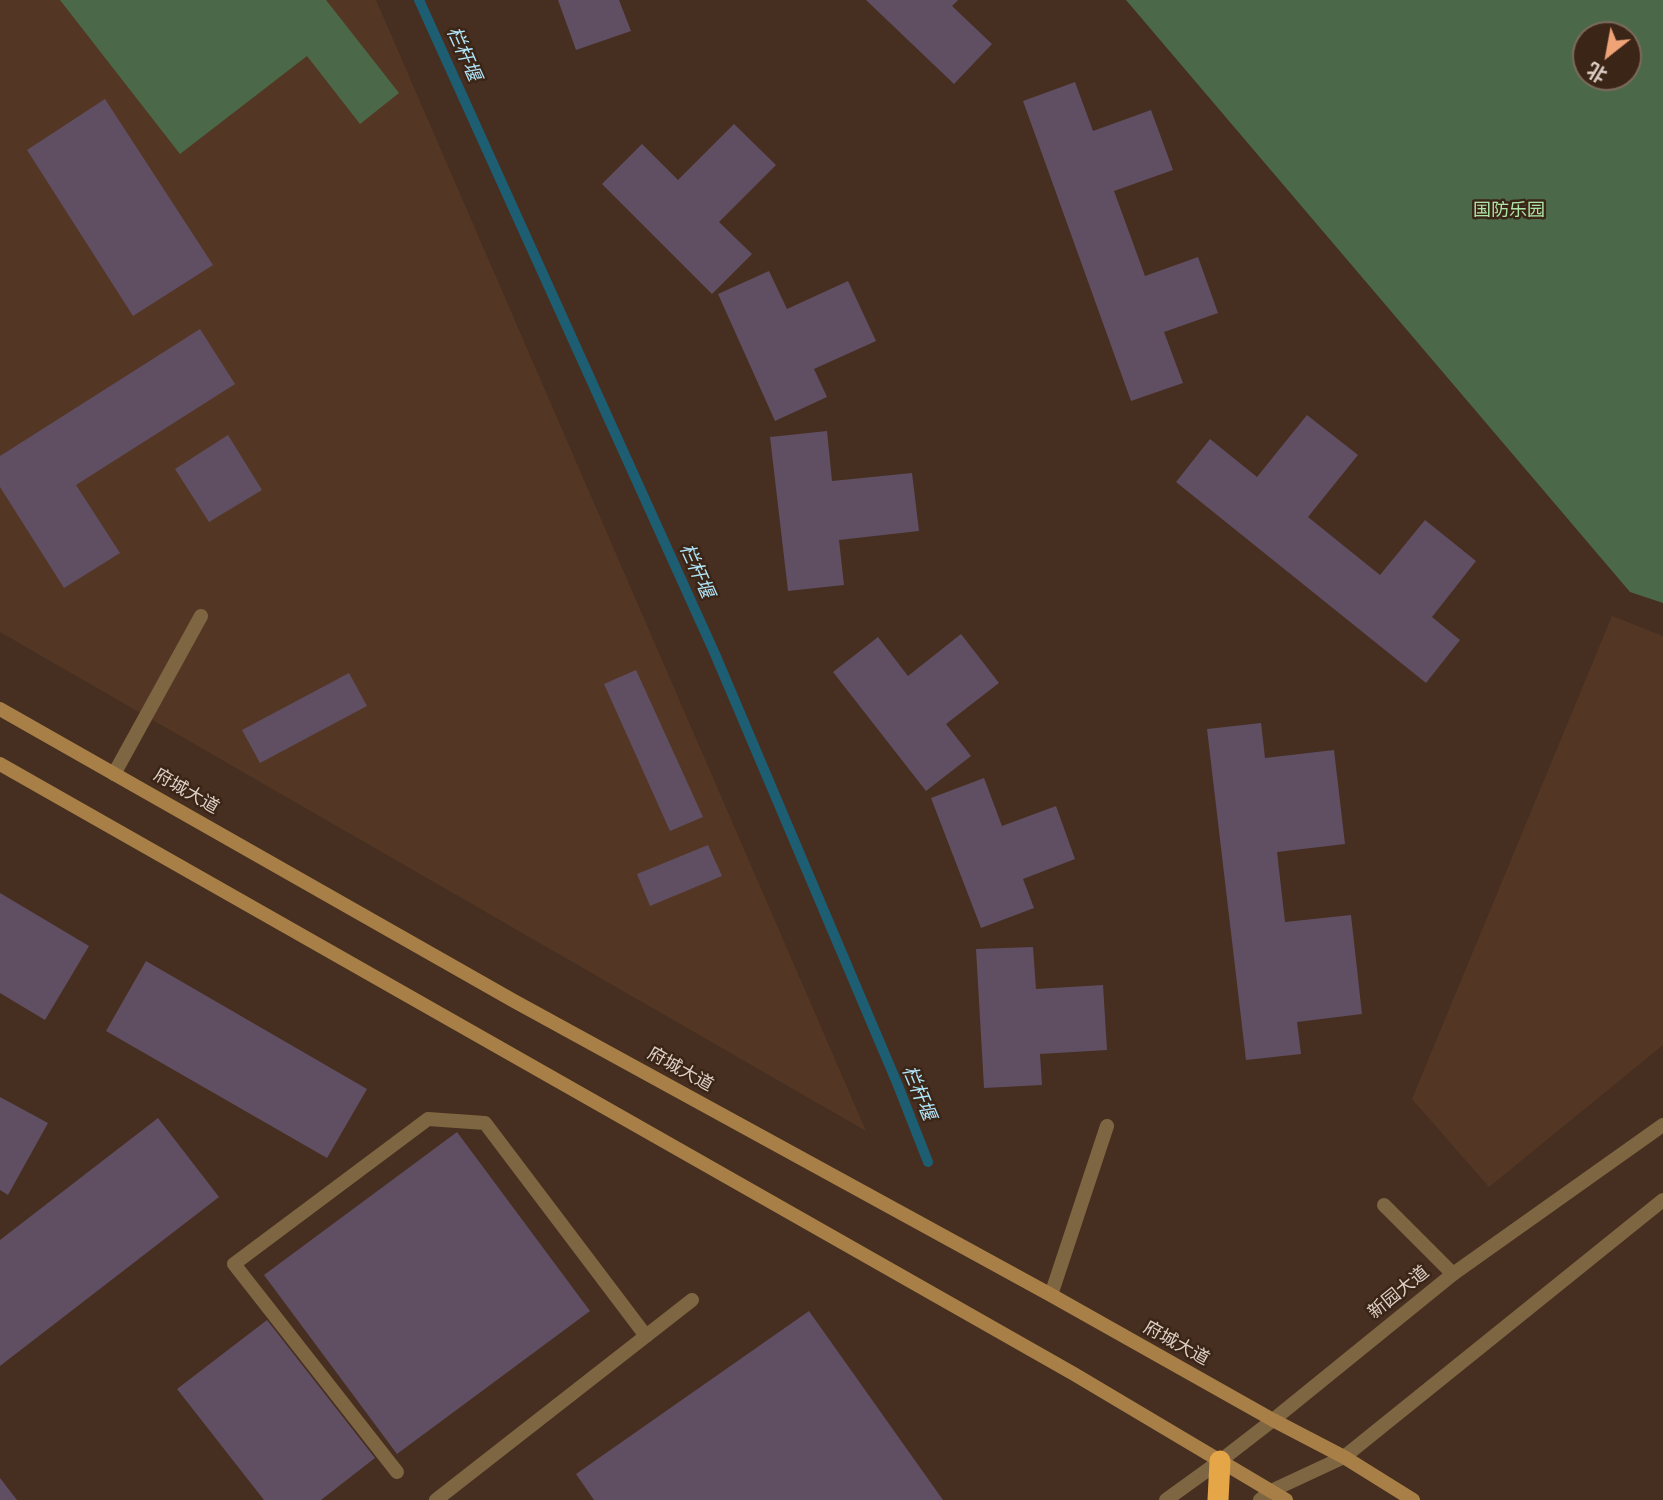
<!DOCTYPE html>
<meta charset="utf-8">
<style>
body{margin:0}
#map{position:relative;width:1663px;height:1500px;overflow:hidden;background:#462f20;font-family:Signika,"Noto Sans SC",sans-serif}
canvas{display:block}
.north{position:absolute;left:1572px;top:21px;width:70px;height:70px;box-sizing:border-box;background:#3b2517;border:2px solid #7c695d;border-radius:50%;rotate:211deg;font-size:19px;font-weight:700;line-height:28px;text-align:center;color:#decfc6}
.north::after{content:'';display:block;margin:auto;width:24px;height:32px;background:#efa377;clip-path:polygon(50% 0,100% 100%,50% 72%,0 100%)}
</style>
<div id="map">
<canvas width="1663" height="1500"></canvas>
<div class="north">北</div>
</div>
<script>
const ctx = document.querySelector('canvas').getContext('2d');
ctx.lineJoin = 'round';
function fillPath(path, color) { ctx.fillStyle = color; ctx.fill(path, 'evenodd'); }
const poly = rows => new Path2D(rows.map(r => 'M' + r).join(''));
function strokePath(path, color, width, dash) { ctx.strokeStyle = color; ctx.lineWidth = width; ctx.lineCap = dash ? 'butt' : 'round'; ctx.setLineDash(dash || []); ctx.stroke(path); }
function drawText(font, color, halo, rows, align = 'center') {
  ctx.font = font + ' Signika,"Noto Sans SC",sans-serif'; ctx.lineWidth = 5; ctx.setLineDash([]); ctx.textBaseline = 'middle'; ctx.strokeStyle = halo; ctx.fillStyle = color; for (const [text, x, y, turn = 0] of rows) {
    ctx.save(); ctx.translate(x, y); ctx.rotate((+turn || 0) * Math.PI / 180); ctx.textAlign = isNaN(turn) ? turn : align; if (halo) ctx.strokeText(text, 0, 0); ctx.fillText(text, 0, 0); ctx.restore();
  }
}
const built = poly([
 [0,0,376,0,866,1131,0,632],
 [1612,616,1663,636,1663,1045,1489,1187,1412,1099]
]);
const green = poly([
 [60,0,326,0,399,93,360,124,307,56,180,154],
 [1126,0,1663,0,1663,603,1630,592],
 [1628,35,1628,77,1586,77,1586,35]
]);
const stream = poly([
 [419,0,715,654,897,1083,928,1162]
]);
const building = poly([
 [558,0,619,0,631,31,576,50],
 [866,0,958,0,952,6,992,44,954,84],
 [1075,82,1093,131,1151,110,1173,170,1114,191,1145,276,1198,257,1218,313,1164,332,1183,383,1131,401,1023,101],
 [105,99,213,265,133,316,27,150],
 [734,124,776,165,719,222,752,254,712,294,602,184,642,144,678,180],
 [769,271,787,309,848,281,876,341,814,369,827,397,775,421,718,294],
 [200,329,235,384,76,485,120,553,64,588,0,487,0,456],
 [1307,415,1358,455,1308,517,1380,575,1425,520,1476,561,1432,617,1460,640,1426,683,1176,482,1210,439,1257,477],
 [827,431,832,481,912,473,919,531,839,540,844,585,788,591,770,437],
 [228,435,262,490,209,522,175,469],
 [961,634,999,683,946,724,971,756,926,791,833,672,878,637,908,676],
 [636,670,703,817,670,831,604,684],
 [349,673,367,706,260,763,242,730],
 [1261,723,1265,758,1334,750,1345,844,1277,852,1285,922,1351,915,1362,1014,1297,1022,1301,1054,1246,1060,1207,729],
 [984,778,1002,826,1056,806,1075,859,1023,879,1034,908,981,928,931,798],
 [708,845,722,876,650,906,637,874],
 [0,893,89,946,45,1020,0,993],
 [1033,947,1036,989,1103,985,1107,1050,1040,1054,1042,1085,984,1088,976,949],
 [146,961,367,1089,327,1158,106,1031],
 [0,1097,48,1123,8,1195,0,1190],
 [158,1118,219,1197,0,1366,0,1240],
 [457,1132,590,1311,397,1454,264,1275],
 [809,1311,943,1500,594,1500,576,1474],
 [267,1320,375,1458,321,1500,264,1500,177,1389],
 [0,1478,17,1500,0,1500]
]);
const service = poly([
 [114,774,201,616],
 [1384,1205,1453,1274],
 [1051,1295,1107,1126],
 [436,1500,692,1300]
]);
const minor = poly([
 [397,1472,234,1264,428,1119,485,1123,646,1336]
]);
const tertiary = poly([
 [1166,1500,1220,1461,1273,1420,1453,1274,1663,1125],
 [1260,1500,1271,1491,1344,1457,1663,1200]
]);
const secondary = poly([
 [0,709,514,1001,1051,1295,1273,1420,1344,1457,1413,1500],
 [0,764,1074,1374,1286,1500]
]);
const motorway = poly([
 [1218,1500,1220,1461]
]);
const parkNames = [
 ["国防乐园",1509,211]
];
const streetNames = [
 ["府城大道",186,792,30],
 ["府城大道",680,1070,29],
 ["新园大道",1399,1293,-39],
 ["府城大道",1176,1344,29]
];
const waterNames = [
 ["栏杆堰",463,54,66],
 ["栏杆堰",696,571,66],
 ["栏杆堰",918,1093,67]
];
fillPath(built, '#533724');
fillPath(green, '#4b6948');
strokePath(stream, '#1d5e73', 10);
fillPath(building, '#604e63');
strokePath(service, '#7f6643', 14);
strokePath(minor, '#7f6643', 14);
strokePath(tertiary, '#7f6643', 14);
strokePath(secondary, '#a88047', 14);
strokePath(motorway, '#e5a647', 21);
drawText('18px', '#ade5a7', '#3b2517', parkNames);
drawText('18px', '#decfc6', '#3b2517', streetNames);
drawText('italic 19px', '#b1e6fa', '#3b2517', waterNames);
</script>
